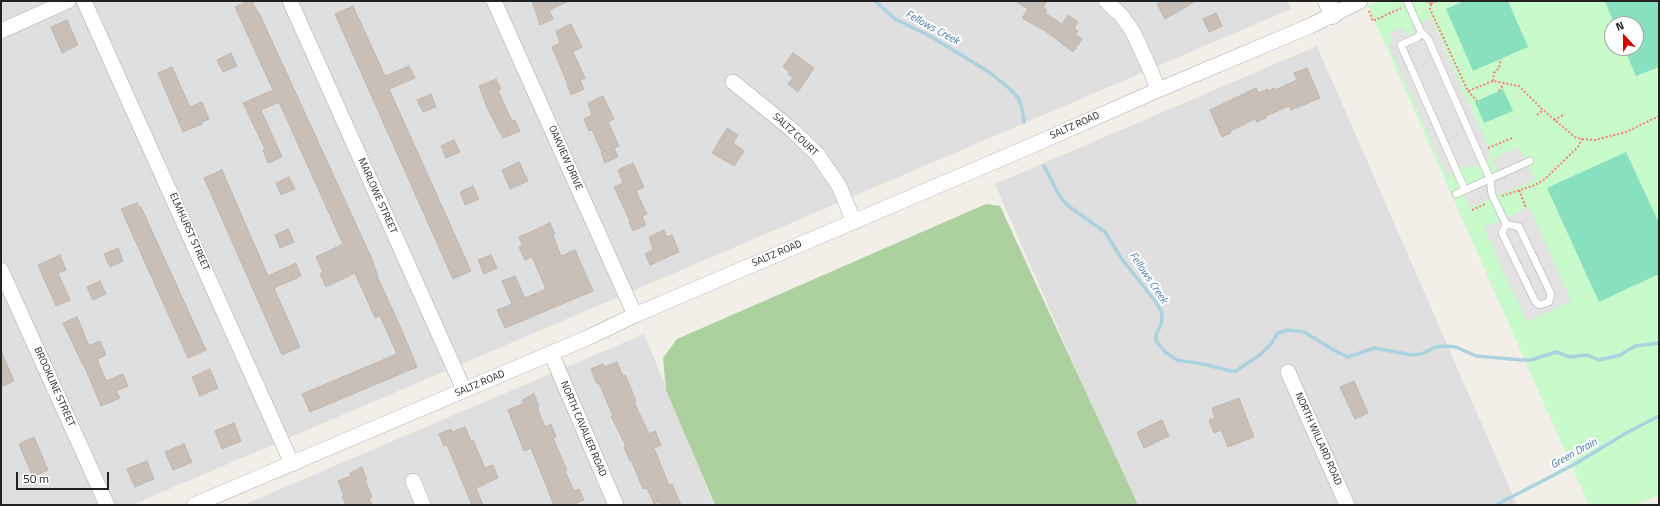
<!DOCTYPE html>
<style>
body{margin:0}
#map{position:relative;width:1660px;height:506px;overflow:hidden;background:#f2efe9;font-family:"Titillium Web",sans-serif}
canvas{display:block}
.frame{position:absolute;inset:0;border:2px solid #222;pointer-events:none}
.north{position:absolute;left:1604px;top:16px;width:40px;height:40px;box-sizing:border-box;background:#fff;border:1px solid #a7a7a7;border-radius:50%;rotate:338deg;font-size:11px;font-weight:700;line-height:16px;text-align:center;color:#222}
.north::after{content:'';display:block;margin:auto;width:14px;height:18px;background:#d40000;clip-path:polygon(50% 0,100% 100%,50% 72%,0 100%)}
.scale{position:absolute;left:16px;top:472px;width:93px;height:18px;box-sizing:border-box;border:2px solid #222;border-top:0;padding-left:5px;font-size:12px;line-height:14px;white-space:nowrap;color:#222;-webkit-text-stroke:3px #fff;paint-order:stroke}
</style>
<div id="map">
<canvas width="1660" height="506"></canvas>
<div class="frame"></div>
<div class="north">N</div>
<div class="scale">50 m</div>
</div>
<script>
const ctx = document.querySelector('canvas').getContext('2d');
ctx.lineJoin = 'round';
function fillPath(path, color) { ctx.fillStyle = color; ctx.fill(path, 'evenodd'); }
const poly = rows => new Path2D(rows.map(r => 'M' + r).join(''));
function strokePath(path, color, width, dash) { ctx.strokeStyle = color; ctx.lineWidth = width; ctx.lineCap = dash ? 'butt' : 'round'; ctx.setLineDash(dash || []); ctx.stroke(path); }
function drawText(font, color, halo, rows, align = 'center') {
  ctx.font = font + ' "Titillium Web",sans-serif'; ctx.lineWidth = 4; ctx.setLineDash([]); ctx.textBaseline = 'middle'; ctx.strokeStyle = halo; ctx.fillStyle = color; for (const [text, x, y, turn = 0] of rows) {
    ctx.save(); ctx.translate(x, y); ctx.rotate((+turn || 0) * Math.PI / 180); ctx.textAlign = isNaN(turn) ? turn : align; if (halo) ctx.strokeText(text, 0, 0); ctx.fillText(text, 0, 0); ctx.restore();
  }
}
const residential = poly([
 [1,1,1288,1,1291,9,132,505,1,505],
 [1317,46,1517,505,1135,505,995,184],
 [644,334,714,505,243,505]
]);
const forest = poly([
 [986,204,1000,206,1138,505,715,505,666,390,663,358,677,339]
]);
const park = poly([
 [1379,1,1659,1,1659,495,1636,505,1589,505,1368,6],
 [1612,24,1636,24,1636,48,1612,48]
]);
const pitch = poly([
 [1464,1,1508,1,1528,47,1473,71,1446,9],
 [1605,1,1659,1,1659,67,1636,76,1624,48,1636,48,1636,24,1614,24],
 [1503,89,1513,111,1484,123,1475,102],
 [1626,152,1659,223,1659,274,1599,302,1547,188]
]);
const parking = poly([
 [1431,18,1490,151,1488,161,1475,167,1469,165,1467,169,1461,166,1450,174,1448,179,1388,44,1393,41,1390,33,1403,27,1407,36,1414,33,1411,27],
 [1519,147,1535,180,1470,207,1462,191,1499,174,1492,159],
 [1529,207,1571,301,1527,322,1484,228]
]);
const stream = poly([
 [875,1,895,19,930,36,989,72,1011,90,1019,99,1022,108,1024,122],
 [1044,166,1058,193,1067,205,1105,232,1121,258,1155,301,1161,311,1162,316,1161,325,1156,334,1156,341,1165,352,1177,360,1203,364,1231,371,1236,371,1261,354,1271,344,1278,333,1288,330,1304,332,1337,352,1348,357,1374,348,1412,355,1421,354,1436,347,1444,346,1456,347,1476,356,1522,360,1531,360,1556,352,1570,357,1587,355,1599,360,1620,355,1635,346,1659,343],
 [1496,505,1575,464,1628,432,1659,416]
]);
const building = poly([
 [248,1,252,1,258,13,259,13,371,257,378,276,377,276,400,326,417,367,310,412,302,394,397,354,380,316,375,318,355,273,326,287,320,274,323,272,316,257,343,244,279,102,261,110,282,157,268,163,263,150,265,149,243,103,273,90,235,7,248,1],
 [532,1,569,1,549,10,553,19,540,25,532,1],
 [1015,1,1047,1,1043,7,1047,10,1045,13,1062,24,1068,15,1078,22,1074,28,1078,31,1075,34,1082,39,1073,52,1044,30,1022,18,1028,9,1015,1],
 [1163,1,1196,1,1165,19,1157,4,1163,1],
 [353,6,385,76,409,66,415,78,389,89,471,271,453,279,335,14,353,6],
 [1216,13,1222,26,1209,32,1203,19,1216,13],
 [67,20,78,45,62,53,51,27,67,20],
 [571,24,582,47,573,52,585,78,580,80,584,89,571,95,567,85,568,85,552,47,560,43,556,31,571,24],
 [231,53,237,66,223,72,217,60,231,53],
 [793,53,814,68,798,92,788,84,793,77,788,74,790,72,783,67,793,53],
 [172,67,190,107,202,102,209,119,202,122,202,124,183,132,158,73,172,67],
 [1307,68,1320,98,1291,110,1289,106,1266,116,1266,118,1257,122,1255,119,1230,131,1231,133,1222,137,1210,110,1256,88,1258,93,1268,89,1269,91,1274,88,1275,90,1297,80,1294,73,1307,68],
 [496,79,501,89,498,91,506,108,512,121,515,120,520,131,503,138,488,110,479,86,496,79],
 [431,94,436,107,423,112,417,100,431,94],
 [603,96,614,119,608,122,619,146,614,148,618,157,605,163,601,153,602,152,592,130,589,131,584,119,592,115,588,103,603,96],
 [727,128,738,135,733,143,744,151,734,166,712,153,727,128],
 [454,140,460,152,446,158,441,146,454,140],
 [519,162,528,181,510,189,502,170,519,162],
 [633,163,644,187,636,191,647,214,642,216,646,225,633,231,629,222,630,221,614,187,623,183,618,170,633,163],
 [222,170,268,276,296,263,301,276,274,288,300,347,282,355,204,178,222,170],
 [289,177,295,189,281,195,276,183,289,177],
 [473,186,479,199,465,205,460,192,473,186],
 [137,203,139,207,141,207,206,350,188,358,121,209,137,203],
 [550,223,555,234,553,235,561,256,575,250,593,291,505,328,497,310,512,304,502,281,515,276,525,298,546,289,532,257,525,260,519,247,522,245,519,237,550,223],
 [288,229,294,242,280,248,275,235,288,229],
 [664,230,667,237,672,235,679,252,650,265,645,254,653,250,649,237,664,230],
 [118,248,123,261,110,267,104,254,118,248],
 [60,255,66,270,58,273,70,300,56,306,38,265,60,255],
 [491,255,497,268,484,274,478,260,491,255],
 [100,281,106,294,93,300,87,287,100,281],
 [77,317,89,346,100,341,106,355,97,359,106,381,123,374,128,386,116,391,120,398,101,406,84,365,83,365,63,323,77,317],
 [1,351,14,381,1,387,1,351],
 [617,362,623,376,625,375,630,386,636,401,634,402,649,434,655,431,661,445,654,448,669,485,672,484,681,505,661,505,659,502,654,504,647,488,643,489,631,460,630,461,624,447,626,446,611,416,613,416,599,383,597,384,591,369,603,364,604,367,617,362],
 [210,369,218,388,200,396,192,377,210,369],
 [1354,381,1368,413,1355,419,1340,387,1354,381],
 [534,394,539,406,537,407,545,427,551,424,556,437,553,438,567,470,565,471,574,491,579,489,584,500,572,505,554,505,531,448,524,451,508,410,524,403,522,400,534,394],
 [1239,398,1254,437,1228,447,1221,430,1214,433,1209,420,1215,418,1212,408,1239,398],
 [1162,420,1169,436,1144,448,1137,432,1162,420],
 [234,423,241,441,222,449,215,431,234,423],
 [465,427,471,441,473,440,485,468,493,465,498,478,476,488,483,505,472,505,447,445,444,446,439,434,451,429,452,432,465,427],
 [34,437,48,470,33,477,19,444,34,437],
 [184,444,192,462,173,470,165,452,184,444],
 [147,461,154,479,135,487,127,469,147,461],
 [362,467,367,479,365,480,372,497,369,498,372,505,346,505,342,496,344,496,338,481,351,476,350,473,362,467]
]);
const path = poly([
 [1426,1,1431,4],
 [1431,4,1430,9,1468,91,1493,81,1519,86,1543,110,1575,137,1582,139,1595,140,1626,132,1659,116],
 [1431,4,1437,1],
 [1369,11,1373,21,1401,8],
 [1493,81,1494,73,1499,68,1501,59],
 [1468,91,1477,101],
 [1499,91,1504,83],
 [1537,115,1543,110],
 [1554,120,1565,114],
 [1488,148,1512,138],
 [1519,190,1526,208],
 [1502,196,1535,185,1545,179,1578,147,1582,139],
 [1472,210,1485,204]
]);
const service = poly([
 [1407,1,1421,32,1428,39,1490,179,1492,195,1506,224,1502,233,1535,301,1540,305,1549,302,1551,294,1519,227,1506,224],
 [1421,32,1418,37,1401,45,1465,190],
 [1456,194,1530,161]
]);
const minor = poly([
 [84,1,292,464],
 [290,1,464,390],
 [494,1,635,315],
 [1106,1,1121,15,1133,32,1150,69,1158,90],
 [1,31,68,1],
 [733,82,791,129,818,155,839,186,854,222],
 [1,270,107,505],
 [551,353,616,505],
 [1288,372,1347,505],
 [413,481,423,505],
 [194,505,587,338,635,315,1033,145,1158,90,1310,26,1360,1]
]);
const tertiary = poly([
 [1327,1,1333,15]
]);
const streetNames = [
 ["SALTZ ROAD",1075,126,-24],
 ["SALTZ COURT",795,135,43],
 ["OAKVIEW DRIVE",565,158,66],
 ["MARLOWE STREET",377,196,66],
 ["ELMHURST STREET",189,232,66],
 ["SALTZ ROAD",777,254,-23],
 ["SALTZ ROAD",480,384,-23],
 ["BROOKLINE STREET",54,387,66],
 ["NORTH CAVALIER ROAD",583,429,67],
 ["NORTH WILLARD ROAD",1318,439,66]
];
const waterNames = [
 ["Fellows Creek",932,28,29],
 ["Fellows Creek",1148,278,56],
 ["Green Drain",1574,454,-29]
];
fillPath(residential, '#e0dfdf');
fillPath(forest, '#add19e');
fillPath(park, '#c8facc');
fillPath(pitch, '#88e0be');
fillPath(parking, '#e2e2e2');
strokePath(stream, '#aad3df', 3.5);
fillPath(building, '#c7bfb8');
strokePath(building, '#c4b6ab', 1);
strokePath(service, '#a9a9a9', 8);
strokePath(minor, '#a9a9a9', 16);
strokePath(tertiary, '#a9a9a9', 19);
strokePath(path, '#fa8072', 2, [2, 2]);
strokePath(service, '#fff', 7);
strokePath(minor, '#fff', 15);
strokePath(tertiary, '#fff', 18);
drawText('10px', '#222', '#fff', streetNames);
drawText('italic 11px', '#4a7aab', '#fff', waterNames);
</script>
